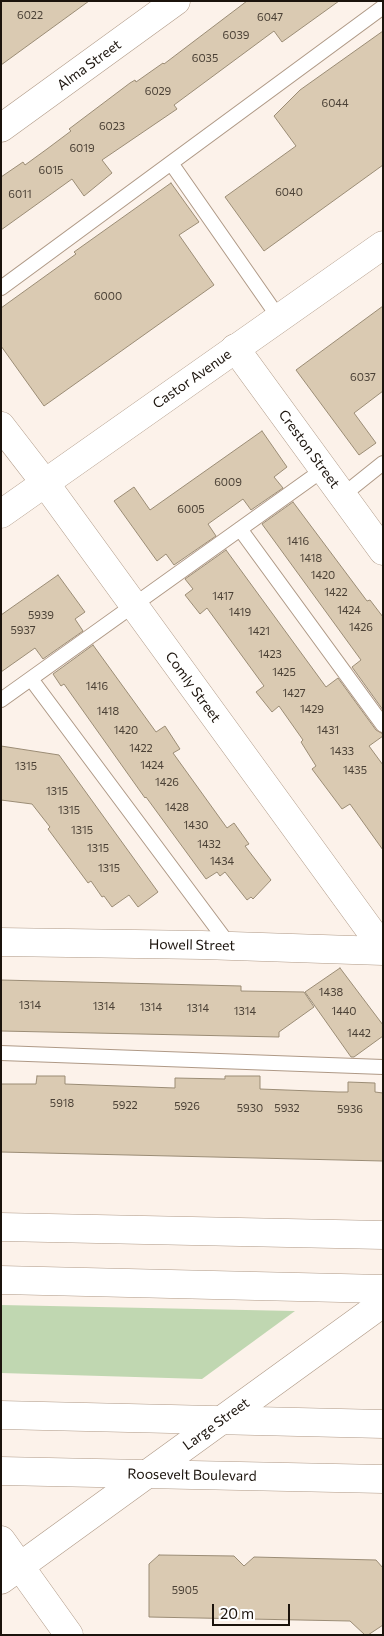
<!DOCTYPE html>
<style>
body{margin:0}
#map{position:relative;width:384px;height:1636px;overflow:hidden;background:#fcf2ea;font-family:Commissioner,sans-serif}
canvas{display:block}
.frame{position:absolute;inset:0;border:2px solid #1b130c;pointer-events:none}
.scale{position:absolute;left:212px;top:1604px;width:78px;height:22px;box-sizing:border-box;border:2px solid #1b130c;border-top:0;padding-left:6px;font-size:15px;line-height:18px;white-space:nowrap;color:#1b130c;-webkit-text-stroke:4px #fff;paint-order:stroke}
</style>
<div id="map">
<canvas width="384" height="1636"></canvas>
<div class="frame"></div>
<div class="scale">20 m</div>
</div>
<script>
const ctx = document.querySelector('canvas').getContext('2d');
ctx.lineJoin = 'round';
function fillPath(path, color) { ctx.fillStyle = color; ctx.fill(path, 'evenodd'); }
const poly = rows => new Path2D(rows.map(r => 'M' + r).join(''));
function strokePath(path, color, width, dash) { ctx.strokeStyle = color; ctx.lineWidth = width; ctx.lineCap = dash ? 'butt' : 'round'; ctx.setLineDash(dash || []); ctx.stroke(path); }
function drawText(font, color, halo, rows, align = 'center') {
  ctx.font = font + ' Commissioner,sans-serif'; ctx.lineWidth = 5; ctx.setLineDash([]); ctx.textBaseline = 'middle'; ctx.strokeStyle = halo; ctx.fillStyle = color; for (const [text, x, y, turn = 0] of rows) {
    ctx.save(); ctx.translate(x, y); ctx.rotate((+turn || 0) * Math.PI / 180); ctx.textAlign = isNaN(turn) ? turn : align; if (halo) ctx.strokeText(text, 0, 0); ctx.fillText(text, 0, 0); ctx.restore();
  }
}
const green = poly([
 [1,1305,295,1311,202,1379,1,1373]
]);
const building = poly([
 [1,1,89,1,1,65,1,1],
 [247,1,339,1,282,42,274,31,174,105,177,109,102,160,112,173,84,196,72,179,1,230,1,177,23,162,25,165,47,149,71,131,69,129,130,83,135,80,136,82,163,63,164,64,247,1],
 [383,31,383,165,264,251,225,197,296,146,274,116,300,90,383,31],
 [171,183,199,222,179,235,214,285,44,406,1,346,1,308,76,254,74,252,171,183],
 [383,306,383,391,354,413,376,443,359,455,296,370,383,306],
 [262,431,287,467,274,477,283,488,251,510,243,499,208,524,216,536,174,565,166,554,157,561,114,501,134,487,150,510,262,431],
 [293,502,367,601,370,600,383,617,383,710,352,667,361,660,262,524,293,502],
 [226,550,326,687,338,678,376,730,383,734,383,736,369,746,383,765,383,850,350,804,342,809,312,769,316,766,301,742,303,740,279,706,272,712,256,692,264,686,207,608,200,614,185,595,193,589,185,579,226,550],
 [58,575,85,612,75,619,83,631,43,659,35,648,1,672,1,615,58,575],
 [93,645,156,732,165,726,180,749,173,753,227,828,234,823,249,844,245,846,271,880,253,899,251,897,247,900,225,872,220,876,217,872,206,879,146,797,145,798,64,684,61,686,53,674,93,645],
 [1,746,59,755,158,892,138,907,129,895,112,907,104,896,102,897,91,881,88,883,48,829,50,827,32,804,1,800,1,746],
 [340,968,383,1025,383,1036,354,1057,351,1057,305,992,340,968],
 [1,980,241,986,241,991,304,992,314,1007,279,1032,279,1037,1,1031,1,980],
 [37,1076,65,1076,65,1084,175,1088,175,1078,225,1079,225,1076,260,1076,260,1089,338,1092,348,1092,348,1082,375,1083,375,1092,383,1093,383,1161,1,1152,1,1084,36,1084,37,1076],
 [159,1555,234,1556,244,1566,254,1557,376,1560,383,1568,383,1625,368,1635,365,1635,350,1621,149,1617,149,1564,159,1555]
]);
const service = poly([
 [171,163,279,318],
 [1,288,383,7],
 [343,495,383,463],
 [240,529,383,725],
 [31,679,230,946],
 [1,700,324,469],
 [1,1053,383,1067]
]);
const minor = poly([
 [1,128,176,1],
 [235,348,383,551],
 [1,426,45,483,383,948],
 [1,942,202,945,383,951],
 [1,1540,69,1635]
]);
const tertiary = poly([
 [1,1580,383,1303]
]);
const secondary = poly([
 [1,514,383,245]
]);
const trunk = poly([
 [1,1227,383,1235],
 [1,1280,383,1289],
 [1,1415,383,1424],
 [1,1471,383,1479]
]);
const numberNames = [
 ["6022",30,15],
 ["6047",270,17],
 ["6039",236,35],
 ["6035",205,58],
 ["6029",158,91],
 ["6044",335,103],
 ["6023",112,126],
 ["6019",82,148],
 ["6015",51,170],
 ["6040",289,192],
 ["6011",20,194],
 ["6000",108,296],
 ["6037",363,377],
 ["6009",228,482],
 ["6005",191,509],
 ["1416",298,541],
 ["1418",311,558],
 ["1420",323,575],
 ["1422",336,592],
 ["1417",223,596],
 ["1424",349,610],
 ["1419",240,612],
 ["5939",41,615],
 ["1426",361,627],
 ["5937",23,630],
 ["1421",259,631],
 ["1423",270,654],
 ["1425",284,672],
 ["1416",97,686],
 ["1427",294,693],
 ["1429",312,709],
 ["1418",108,711],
 ["1420",126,730],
 ["1431",328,730],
 ["1422",141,748],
 ["1433",342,751],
 ["1424",152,765],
 ["1315",26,766],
 ["1435",355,770],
 ["1426",167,782],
 ["1315",57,791],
 ["1428",177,807],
 ["1315",69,810],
 ["1430",196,825],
 ["1315",82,830],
 ["1432",209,844],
 ["1315",98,848],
 ["1434",222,861],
 ["1315",109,868],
 ["1438",331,992],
 ["1314",30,1005],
 ["1314",104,1006],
 ["1314",151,1007],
 ["1314",198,1008],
 ["1314",245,1011],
 ["1440",344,1011],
 ["1442",359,1033],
 ["5918",62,1103],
 ["5922",125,1105],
 ["5926",187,1106],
 ["5930",250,1108],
 ["5932",287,1108],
 ["5936",350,1109],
 ["5905",185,1590]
];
const streetNames = [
 ["Alma Street",89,65,-36],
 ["Castor Avenue",192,379,-35],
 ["Creston Street",309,449,54],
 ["Comly Street",193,687,54],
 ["Howell Street",192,945,1],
 ["Large Street",216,1424,-36],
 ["Roosevelt Boulevard",192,1475,1]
];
fillPath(green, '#c0d7b1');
fillPath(building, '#dacab2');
strokePath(building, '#9b8c75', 1);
strokePath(service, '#af9986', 16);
strokePath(minor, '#af9986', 29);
strokePath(tertiary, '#af9986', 29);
strokePath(secondary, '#af9986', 29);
strokePath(trunk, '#af9986', 29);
strokePath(service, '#fff', 14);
strokePath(minor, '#fff', 28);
strokePath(tertiary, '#fff', 28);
strokePath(secondary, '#fff', 28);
strokePath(trunk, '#fff', 28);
drawText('11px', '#4b4136', null, numberNames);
drawText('14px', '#1b130c', '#fff', streetNames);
</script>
